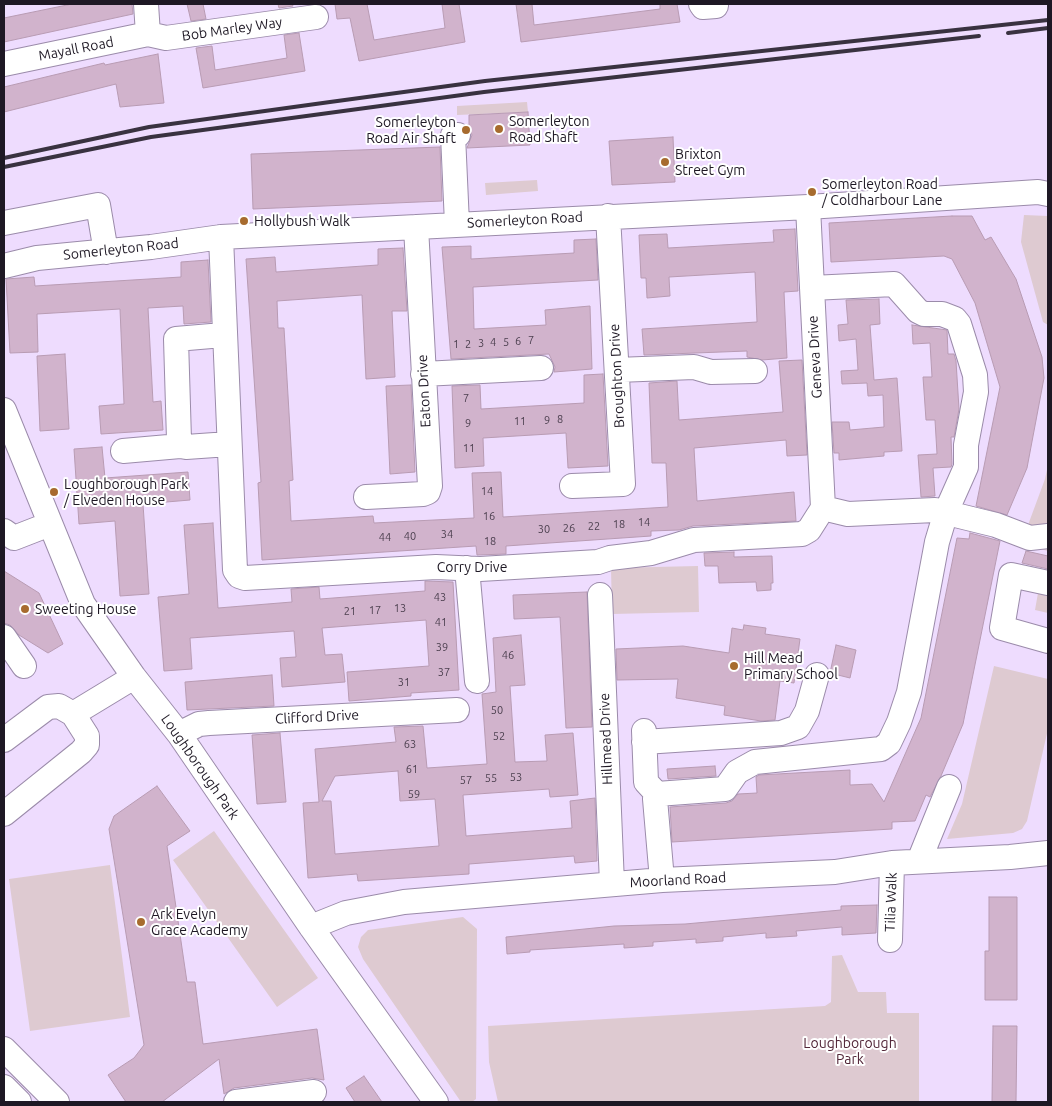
<!DOCTYPE html>
<style>
body{margin:0}
#map{position:relative;width:1052px;height:1106px;overflow:hidden;background:#eedcfe;font-family:Ubuntu,sans-serif}
canvas{display:block}
.frame{position:absolute;inset:0;border:5px solid #1e1824;pointer-events:none}
</style>
<div id="map">
<canvas width="1052" height="1106"></canvas>
<div class="frame"></div>
</div>
<script>
const ctx = document.querySelector('canvas').getContext('2d');
ctx.lineJoin = 'round';
function fillPath(path, color) { ctx.fillStyle = color; ctx.fill(path, 'evenodd'); }
const poly = rows => new Path2D(rows.map(r => 'M' + r).join(''));
function strokePath(path, color, width, dash) { ctx.strokeStyle = color; ctx.lineWidth = width; ctx.lineCap = dash ? 'butt' : 'round'; ctx.setLineDash(dash || []); ctx.stroke(path); }
function drawText(font, color, halo, rows, align = 'center') {
  ctx.font = font + ' Ubuntu,sans-serif'; ctx.lineWidth = 4; ctx.setLineDash([]); ctx.textBaseline = 'middle'; ctx.strokeStyle = halo; ctx.fillStyle = color; for (const [text, x, y, turn = 0] of rows) {
    ctx.save(); ctx.translate(x, y); ctx.rotate((+turn || 0) * Math.PI / 180); ctx.textAlign = isNaN(turn) ? turn : align; if (halo) ctx.strokeText(text, 0, 0); ctx.fillText(text, 0, 0); ctx.restore();
  }
}
const green = poly([
 [527,102,528,112,457,115,457,106],
 [537,180,538,191,486,195,485,183],
 [1024,215,1048,216,1048,325,1043,322,1021,242],
 [1048,465,1048,551,1021,544,1045,479],
 [698,566,699,612,612,614,611,568],
 [1038,593,1048,596,1048,613,1035,610],
 [994,666,1048,679,1048,729,1027,821,1022,829,1013,833,947,839,962,804],
 [214,831,318,978,277,1007,173,860],
 [110,865,130,1017,30,1031,9,879],
 [463,917,477,929,476,1099,472,1102,461,1102,363,959,358,947,361,937,368,930],
 [842,955,858,992,886,992,887,1013,919,1013,919,1102,498,1102,489,1062,488,1026,825,1006,831,1002,832,956]
]);
const building = poly([
 [72,4,132,4,133,14,4,42,4,18,72,4],
 [187,4,203,4,206,19,191,21,187,4],
 [278,4,292,4,293,6,279,8,278,4],
 [335,4,367,4,374,40,445,28,442,4,459,4,465,42,359,61,350,18,337,19,335,4],
 [516,4,532,4,534,25,660,9,660,4,677,4,680,22,521,42,516,4],
 [299,33,305,71,203,88,196,48,212,46,215,70,287,58,284,35,299,33],
 [158,54,164,103,120,107,116,84,4,112,4,87,104,63,105,65,158,54],
 [528,112,530,145,467,148,472,135,467,125,469,125,469,115,528,112],
 [673,137,675,182,612,185,609,141,673,137],
 [440,147,442,201,253,209,251,154,440,147],
 [952,216,972,216,985,240,991,237,1016,279,1042,357,1044,378,1027,468,1007,515,976,506,1000,387,975,303,952,259,944,256,831,262,829,223,952,216],
 [795,229,798,291,784,292,787,358,762,360,747,357,747,351,644,355,642,329,757,322,755,272,669,277,670,296,647,298,646,278,641,278,639,235,667,234,668,248,774,242,773,230,795,229],
 [596,239,598,280,473,287,474,329,546,325,545,310,590,306,592,369,554,372,555,367,549,354,451,359,442,247,471,246,471,259,574,253,574,240,596,239],
 [403,248,407,311,392,311,395,377,366,379,362,295,277,301,278,328,284,328,293,480,289,481,291,521,373,516,374,523,474,518,472,473,501,472,503,517,668,507,666,463,652,463,649,383,677,381,679,420,783,412,779,361,802,360,807,455,787,456,786,440,694,448,697,501,794,492,796,521,693,526,679,530,651,531,651,536,506,546,506,554,477,555,476,546,262,560,258,483,261,482,246,259,275,257,276,272,378,265,378,249,403,248],
 [208,260,211,322,184,324,183,306,148,308,153,402,161,401,163,430,101,434,99,406,124,404,120,309,37,314,38,352,10,353,6,279,34,277,35,286,181,277,181,262,208,260],
 [879,299,880,324,870,325,874,380,897,378,902,451,884,452,884,456,839,460,839,453,834,453,832,422,849,422,850,430,884,427,883,395,868,396,867,383,842,384,841,371,858,370,856,339,839,341,838,325,848,324,846,300,879,299],
 [912,325,947,330,948,354,954,354,956,361,959,409,954,437,951,437,952,464,951,467,933,468,935,496,921,497,918,455,937,454,935,420,926,420,923,377,932,377,930,343,913,344,912,325],
 [65,354,69,429,40,431,37,356,65,354],
 [603,374,608,466,568,468,566,433,483,438,484,466,455,468,452,386,480,385,481,409,584,403,584,375,603,374],
 [411,385,415,472,390,474,386,386,411,385],
 [102,447,105,478,188,472,190,500,143,504,149,594,120,596,115,521,79,524,74,449,102,447],
 [213,523,218,608,292,602,291,589,319,587,320,599,425,591,425,581,453,582,459,690,411,693,411,696,349,701,347,672,429,666,426,620,322,628,325,655,342,654,345,682,282,687,280,658,296,657,294,631,190,638,192,669,164,671,158,597,189,594,184,525,213,523],
 [970,533,1000,541,963,724,941,776,930,797,926,795,915,821,892,822,892,829,672,842,670,807,726,803,732,801,738,794,757,793,756,777,759,775,850,770,850,785,872,784,884,802,921,718,957,538,969,539,970,533],
 [1026,551,1048,556,1048,569,1022,563,1026,551],
 [734,552,734,557,772,556,773,583,771,583,771,590,757,591,756,582,719,583,718,566,705,566,704,553,734,552],
 [4,571,39,593,63,644,48,653,19,635,10,625,4,623,4,571],
 [587,592,592,727,566,728,560,617,514,619,513,595,587,592],
 [744,625,766,628,765,634,800,639,794,683,780,681,775,720,761,721,724,715,725,706,676,698,678,679,617,680,616,649,683,646,729,653,732,628,743,630,744,625],
 [521,635,525,685,510,686,515,762,547,761,545,735,573,733,578,795,550,797,549,789,463,795,466,836,572,828,570,801,595,798,597,861,575,863,574,856,469,864,469,874,358,881,357,874,308,878,303,803,319,802,315,749,396,742,394,727,423,726,427,768,487,764,482,694,496,692,493,638,521,635],
 [398,771,400,801,435,799,439,846,335,854,331,801,322,801,335,776,398,771],
 [836,645,856,650,850,678,830,673,836,645],
 [272,675,274,706,187,710,185,682,272,675],
 [280,733,286,802,257,804,252,735,280,733],
 [715,766,716,776,668,779,667,769,715,766],
 [157,786,190,831,167,846,187,982,195,982,203,1044,317,1029,324,1080,312,1078,234,1088,224,1094,219,1059,162,1102,126,1102,108,1075,134,1058,144,1045,109,829,114,816,157,786],
 [989,897,1017,897,1017,1000,985,1000,985,951,989,951,989,897],
 [877,905,876,933,842,935,842,927,796,931,797,936,766,938,766,933,723,937,723,941,696,943,696,939,653,942,653,946,624,948,624,944,530,950,530,952,507,954,506,937,614,926,685,924,841,910,841,906,877,905],
 [993,1026,1017,1026,1016,1102,992,1102,993,1026],
 [364,1076,382,1102,355,1102,346,1088,364,1076]
]);
const minor = poly([
 [146,4,148,34],
 [701,4,703,7,716,6],
 [4,64,148,34,166,38,316,17],
 [808,207,823,508],
 [4,223,98,205,106,252],
 [457,224,453,135,458,135],
 [221,237,235,570,239,576,245,578,436,567,480,569,598,562,610,558,651,553,694,540,802,534,809,530,823,508],
 [4,266,37,258,151,247,221,237,808,207,1038,192,1048,194],
 [223,335,176,339,179,440,180,446,186,447,229,444],
 [617,370,694,367,711,372,755,371],
 [423,374,541,368],
 [4,410,83,604,134,677,179,734,311,927,436,1102],
 [123,451,180,446],
 [572,486,623,484,608,216],
 [366,497,423,494,428,492,430,486,416,227],
 [823,508,848,514,935,510,996,525,1030,538,1048,536],
 [4,531,14,538,50,524],
 [467,568,477,681],
 [1048,583,1011,575,1002,628,1048,641],
 [600,595,612,884],
 [4,637,24,666],
 [73,714,134,677],
 [644,731,646,782,657,794],
 [179,734,199,724,209,723,457,710],
 [4,740,48,707,59,706,73,714,87,736,87,745,81,752,4,814],
 [644,742,781,733,798,727,807,711,817,675],
 [919,861,949,787],
 [662,880,655,799,657,794,725,789,737,772,755,762,881,749,889,743,899,722,909,692,937,542,946,512,966,467,966,445,976,392,975,375,959,324,955,319,942,314,924,314,918,311,894,284,812,288],
 [311,927,346,913,404,902,662,880,835,872,892,863,1010,857,1048,853],
 [890,940,892,863],
 [4,1049,57,1102],
 [4,1087,19,1102],
 [236,1102,314,1092]
]);
const rail = poly([
 [1008,33,1048,28],
 [4,158,149,127,330,102,485,81,1048,20],
 [4,167,151,137,484,92,979,36]
]);
const markers = [
 [499,129,5,"#a76b2e"],
 [466,130,5,"#a76b2e"],
 [665,162,5,"#a76b2e"],
 [812,192,5,"#a76b2e"],
 [244,221,5,"#a76b2e"],
 [54,492,5,"#a76b2e"],
 [25,609,5,"#a76b2e"],
 [734,666,5,"#a76b2e"],
 [141,922,5,"#a76b2e"]
];
const numberNames = [
 ["7",531,340],
 ["6",518,341],
 ["4",493,342],
 ["5",506,342],
 ["3",481,343],
 ["1",456,344],
 ["2",468,344],
 ["7",466,398],
 ["8",560,419],
 ["9",547,420],
 ["11",520,421],
 ["9",468,423],
 ["11",469,448],
 ["14",487,491],
 ["16",489,516],
 ["14",644,522],
 ["18",619,524],
 ["22",594,526],
 ["26",569,528],
 ["30",544,529],
 ["34",447,534],
 ["40",410,536],
 ["44",385,537],
 ["18",490,541],
 ["43",440,597],
 ["13",400,608],
 ["17",375,610],
 ["21",350,611],
 ["41",441,622],
 ["39",442,647],
 ["46",508,655],
 ["37",444,672],
 ["31",404,682],
 ["50",497,710],
 ["52",499,736],
 ["63",410,744],
 ["61",412,769],
 ["53",516,777],
 ["55",491,778],
 ["57",466,780],
 ["59",414,794]
];
const streetNames = [
 ["Bob Marley Way",232,29,-8],
 ["Mayall Road",76,49,-11],
 ["Somerleyton Road",525,220,-3],
 ["Somerleyton Road",121,249,-6],
 ["Geneva Drive",815,357,-93],
 ["Broughton Drive",617,376,-93],
 ["Eaton Drive",424,391,-93],
 ["Corry Drive",472,567],
 ["Clifford Drive",317,717,-3],
 ["Hillmead Drive",606,739,-92],
 ["Loughborough Park",200,767,55],
 ["Moorland Road",678,880,-3],
 ["Tilia Walk",891,902,-88]
];
const poiNames = [
 ["Somerleyton",509,121],
 ["Road Shaft",509,137],
 ["Somerleyton",456,122,"right"],
 ["Road Air Shaft",456,138,"right"],
 ["Brixton",675,154],
 ["Street Gym",675,170],
 ["Somerleyton Road",822,184],
 ["/ Coldharbour Lane",822,200],
 ["Hollybush Walk",254,221],
 ["Loughborough Park",64,484],
 ["/ Elveden House",64,500],
 ["Sweeting House",35,609],
 ["Hill Mead",744,658],
 ["Primary School",744,674],
 ["Ark Evelyn",151,914],
 ["Grace Academy",151,930]
];
const parkNames = [
 ["Loughborough",850,1043],
 ["Park",850,1059]
];
fillPath(green, '#decad1');
fillPath(building, '#d1b3cc');
strokePath(building, '#b89bb3', 1);
strokePath(minor, '#9b8baa', 26);
strokePath(minor, '#fff', 24);
strokePath(rail, '#393240', 4);
for (const [x, y, r, color] of markers) { const dot = new Path2D(); dot.arc(x, y, r, 0, 2 * Math.PI); ctx.fillStyle = color; ctx.fill(dot); strokePath(dot, '#fff', 2); }
drawText('11px', '#4b3f4e', null, numberNames);
drawText('14px', '#1e1824', '#fff', streetNames);
drawText('14px', '#1e1824', '#fff', poiNames, 'left');
drawText('14px', '#522638', '#fff', parkNames);
</script>
